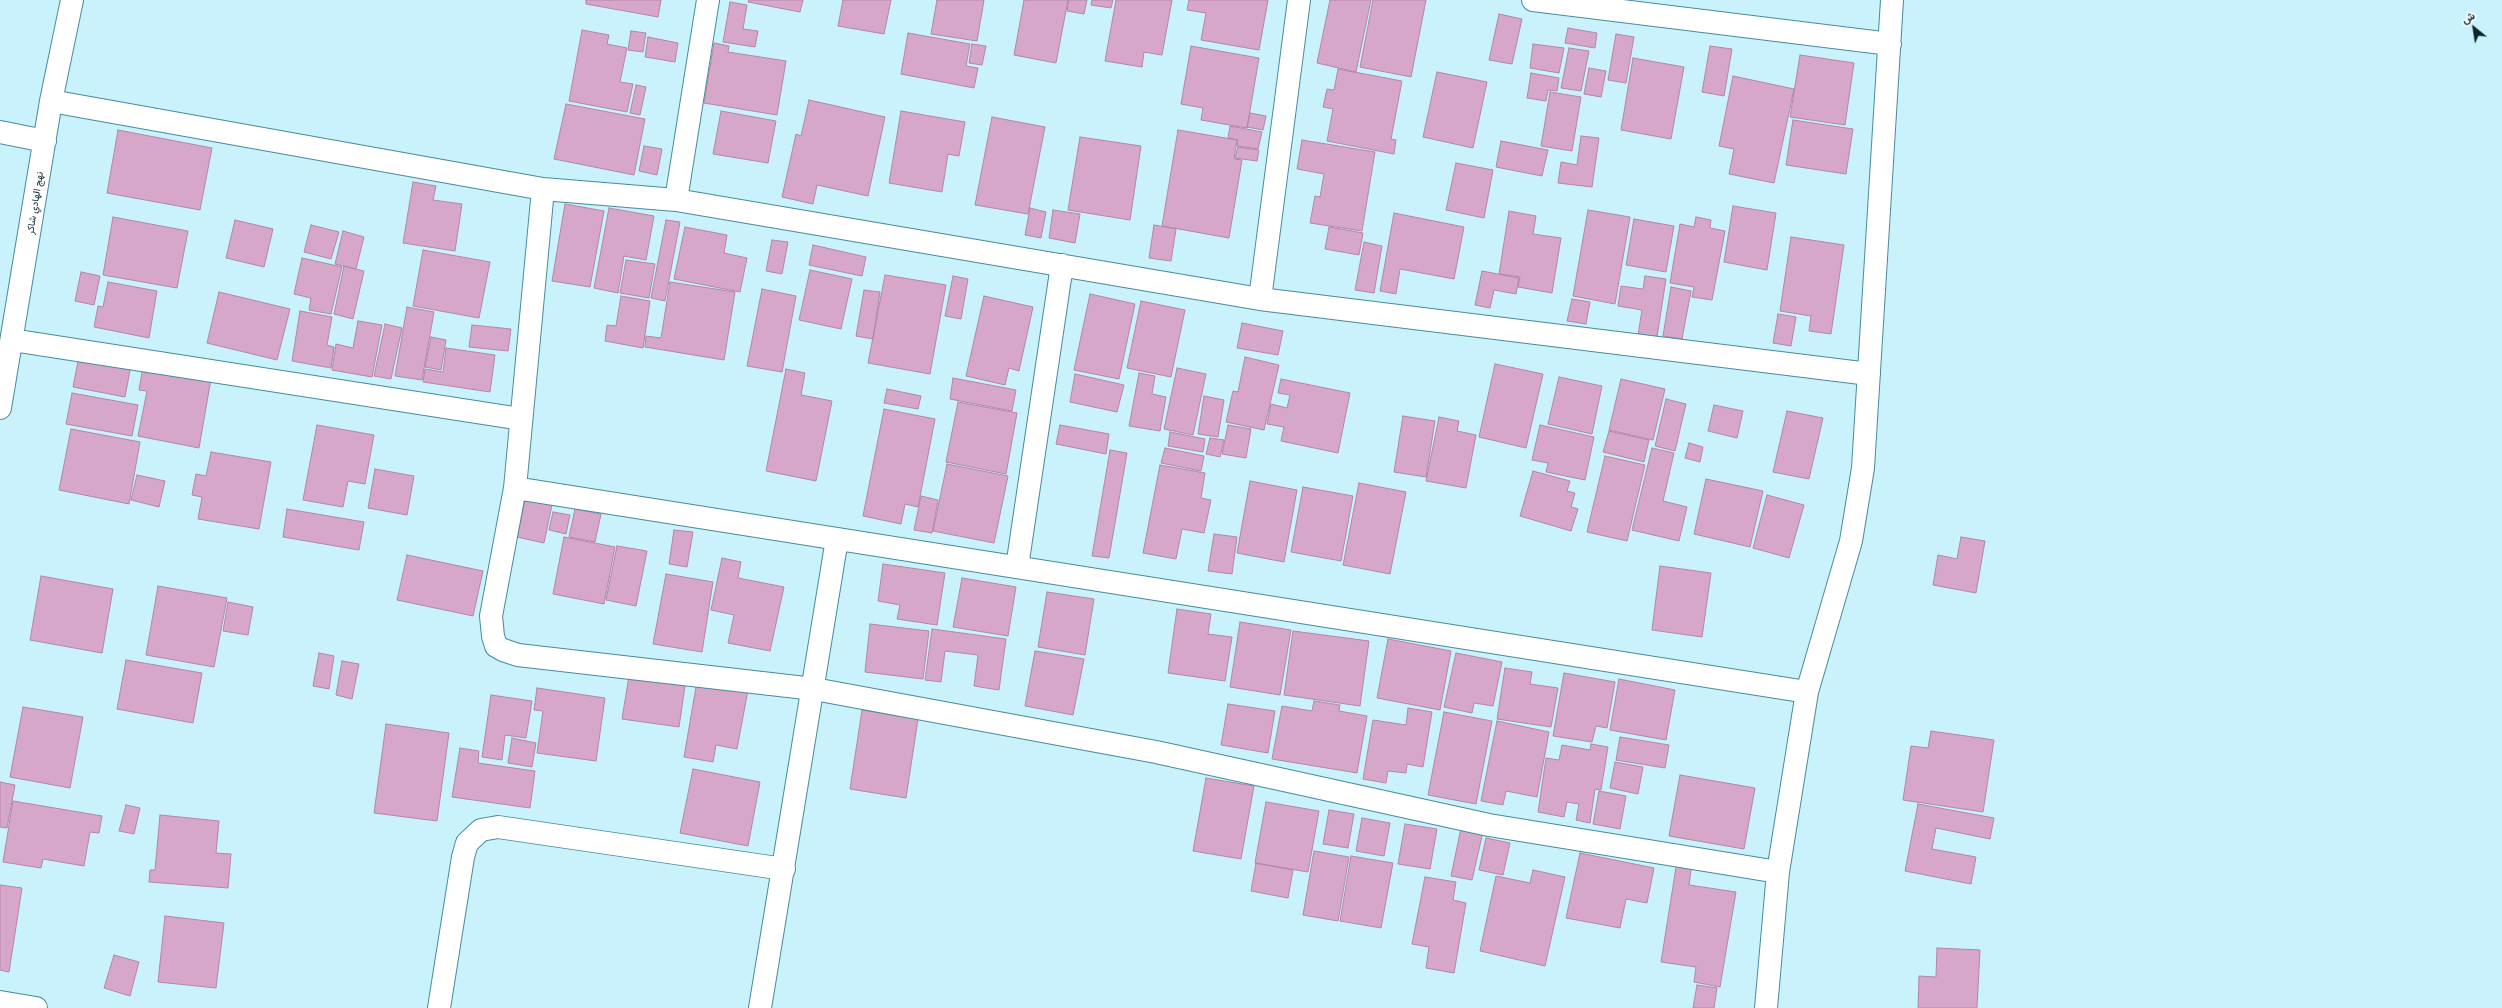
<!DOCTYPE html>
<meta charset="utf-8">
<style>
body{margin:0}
#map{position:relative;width:2502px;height:1008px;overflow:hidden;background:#caf2fd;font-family:"Playfair Display",Vazirmatn,serif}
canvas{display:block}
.north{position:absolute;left:2454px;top:8px;width:40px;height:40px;-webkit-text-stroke:3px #fff;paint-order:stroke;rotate:330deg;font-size:11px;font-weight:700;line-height:16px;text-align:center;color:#09262d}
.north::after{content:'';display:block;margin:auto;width:14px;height:18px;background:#09262d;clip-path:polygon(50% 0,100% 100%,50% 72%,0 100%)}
</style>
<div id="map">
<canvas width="2502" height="1008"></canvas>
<div class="north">ش</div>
</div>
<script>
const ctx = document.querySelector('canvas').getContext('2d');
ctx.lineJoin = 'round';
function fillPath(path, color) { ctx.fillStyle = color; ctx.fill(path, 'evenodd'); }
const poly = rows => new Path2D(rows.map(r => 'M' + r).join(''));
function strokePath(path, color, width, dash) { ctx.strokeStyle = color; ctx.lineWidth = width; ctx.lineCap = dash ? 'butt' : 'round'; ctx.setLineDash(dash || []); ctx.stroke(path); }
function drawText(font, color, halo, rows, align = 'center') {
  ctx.font = font + ' "Playfair Display",Vazirmatn,serif'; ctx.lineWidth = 3; ctx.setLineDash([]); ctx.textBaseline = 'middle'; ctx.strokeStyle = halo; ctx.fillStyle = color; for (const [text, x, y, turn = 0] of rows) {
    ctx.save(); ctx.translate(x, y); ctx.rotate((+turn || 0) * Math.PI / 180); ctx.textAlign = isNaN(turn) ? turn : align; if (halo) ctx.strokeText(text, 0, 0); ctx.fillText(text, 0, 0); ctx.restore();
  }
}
const building = poly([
 [586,0,661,0,658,17,586,4,586,0],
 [749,0,803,0,800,12,748,2,749,0],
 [843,0,891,0,884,34,838,26,843,0],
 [937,0,984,0,977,41,931,34,937,0],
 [1024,0,1068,0,1056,63,1014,55,1024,0],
 [1069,0,1087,0,1084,14,1067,11,1069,0],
 [1092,0,1113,0,1111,8,1091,5,1092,0],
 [1116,0,1172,0,1162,55,1144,52,1142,67,1105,61,1116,0],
 [1189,0,1268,0,1259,50,1201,40,1206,13,1187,10,1189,0],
 [1330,0,1371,0,1356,72,1317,63,1330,0],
 [1373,0,1426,0,1411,77,1360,67,1373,0],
 [730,2,747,5,743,29,758,31,755,47,723,42,730,2],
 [1499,14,1522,19,1512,64,1489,60,1499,14],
 [1568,28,1597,33,1595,48,1565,43,1568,28],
 [582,30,609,35,607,44,627,48,620,82,633,84,627,112,569,101,582,30],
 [631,31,646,33,643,52,628,50,631,31],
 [908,33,970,44,966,66,978,68,974,88,901,74,908,33],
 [1616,34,1634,37,1626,83,1608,80,1616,34],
 [648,37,678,43,675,62,645,57,648,37],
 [714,43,729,46,728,52,786,61,777,115,704,103,714,43],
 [972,44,986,46,982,65,969,63,972,44],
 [1533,44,1564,48,1559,73,1530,68,1533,44],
 [1191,46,1259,58,1247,128,1201,120,1203,108,1181,104,1191,46],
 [1710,46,1732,49,1724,96,1702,92,1710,46],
 [1569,48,1589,51,1581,91,1561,88,1569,48],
 [1800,55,1854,63,1845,125,1790,117,1800,55],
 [1633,58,1684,67,1671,139,1621,130,1633,58],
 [1589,68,1606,71,1601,97,1584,94,1589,68],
 [1338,69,1402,81,1391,139,1396,140,1394,154,1327,141,1333,109,1323,107,1327,89,1334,90,1338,69],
 [1437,72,1487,82,1473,148,1423,137,1437,72],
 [1531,73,1559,78,1557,91,1548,90,1546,101,1527,98,1531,73],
 [1733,76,1794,89,1774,183,1729,174,1734,149,1719,146,1733,76],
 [636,85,646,87,640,115,630,113,636,85],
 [1550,92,1581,97,1572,151,1541,146,1550,92],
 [809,100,885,117,868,196,817,185,813,204,782,197,796,134,801,136,809,100],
 [566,104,645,119,634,175,554,159,566,104],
 [721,111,776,121,768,163,713,154,721,111],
 [901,111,965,122,959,156,948,154,942,192,889,183,901,111],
 [1250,113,1266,116,1263,130,1247,127,1250,113],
 [992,117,1045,127,1028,214,975,205,992,117],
 [1793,120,1853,129,1846,174,1786,165,1793,120],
 [1230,126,1262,132,1258,149,1237,146,1238,140,1228,138,1230,126],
 [118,130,212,148,200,210,107,193,118,130],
 [1178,130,1237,140,1234,159,1242,160,1229,238,1162,226,1178,130],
 [1581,136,1599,138,1592,187,1558,183,1561,162,1577,165,1581,136],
 [1080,137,1141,146,1130,220,1068,210,1080,137],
 [1302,140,1375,152,1362,231,1310,223,1315,196,1320,197,1324,174,1297,169,1302,140],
 [1501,141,1548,150,1542,176,1496,167,1501,141],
 [644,146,662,149,657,175,639,171,644,146],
 [1238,147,1259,150,1257,161,1235,158,1238,147],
 [1456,163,1493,170,1484,218,1446,210,1456,163],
 [413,182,436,186,433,200,462,204,455,251,403,243,413,182],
 [565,204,604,211,590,287,552,281,565,204],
 [1733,206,1776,213,1767,270,1724,262,1733,206],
 [609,208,654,216,646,260,624,256,618,293,594,288,609,208],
 [1030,208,1046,212,1041,238,1025,235,1030,208],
 [1053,210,1080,214,1075,243,1049,238,1053,210],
 [1588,210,1630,217,1615,304,1573,296,1588,210],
 [1509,211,1536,216,1533,234,1561,238,1552,293,1518,287,1520,277,1499,274,1509,211],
 [1394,213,1464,227,1454,279,1400,269,1396,294,1380,291,1394,213],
 [113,217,188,231,177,288,103,275,113,217],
 [1696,217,1711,220,1710,228,1725,231,1712,300,1692,297,1694,287,1670,283,1680,224,1694,227,1696,217],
 [1634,219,1674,226,1666,272,1626,265,1634,219],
 [235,220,273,229,264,267,226,258,235,220],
 [666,220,680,222,665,301,651,298,666,220],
 [311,225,339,232,331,259,304,252,311,225],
 [1154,225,1176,229,1171,261,1149,258,1154,225],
 [685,227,727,235,724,253,747,258,740,292,674,279,685,227],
 [1329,227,1363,233,1359,255,1325,249,1329,227],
 [343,231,364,237,356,269,335,264,343,231],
 [1791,237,1844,245,1831,334,1809,331,1811,316,1780,311,1791,237],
 [772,240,788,242,782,274,766,271,772,240],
 [1364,242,1382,246,1374,293,1355,290,1364,242],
 [813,245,866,257,862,276,809,265,813,245],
 [423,250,490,262,479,318,413,306,423,250],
 [302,258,342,267,331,314,309,310,311,298,294,294,302,258],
 [626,260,655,264,649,298,620,293,626,260],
 [344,266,364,271,353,319,334,314,344,266],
 [810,270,852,279,841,329,799,320,810,270],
 [1482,271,1519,278,1516,294,1494,290,1490,308,1475,305,1482,271],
 [81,272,100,276,94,305,75,301,81,272],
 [885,275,946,285,930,374,868,363,885,275],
 [953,276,968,279,961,319,945,316,953,276],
 [1645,276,1666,279,1657,337,1638,335,1642,310,1618,306,1621,286,1643,289,1645,276],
 [108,282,157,291,149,338,94,327,98,306,103,307,108,282],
 [670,282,735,292,724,360,645,347,646,336,661,338,670,282],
 [1671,287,1691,291,1682,339,1663,336,1671,287],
 [762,289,796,296,782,372,747,366,762,289],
 [864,290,880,292,873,339,856,336,864,290],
 [219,292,290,309,277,360,207,343,219,292],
 [1090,294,1135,304,1119,379,1074,370,1090,294],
 [621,296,650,301,643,348,605,341,607,325,616,326,621,296],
 [984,296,1033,307,1019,371,1009,368,1005,385,966,376,984,296],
 [1572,299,1590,302,1586,324,1567,321,1572,299],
 [1141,301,1185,310,1171,377,1127,368,1141,301],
 [407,307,434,312,422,380,395,376,407,307],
 [300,311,332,317,327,345,334,347,331,368,292,361,300,311],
 [1778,314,1796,317,1791,346,1773,343,1778,314],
 [358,321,382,325,372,377,332,370,336,344,353,348,358,321],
 [1242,323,1283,331,1278,355,1237,348,1242,323],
 [385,324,402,328,391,379,374,376,385,324],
 [472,325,511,329,508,351,469,347,472,325],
 [431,337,446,340,441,370,425,367,431,337],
 [446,348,495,355,490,392,423,382,425,369,443,372,446,348],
 [79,356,131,365,125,397,73,387,79,356],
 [1245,357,1279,365,1264,430,1226,422,1233,391,1238,392,1245,357],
 [1495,364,1543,374,1526,448,1479,437,1495,364],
 [143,367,211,379,199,448,138,436,147,391,139,390,143,367],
 [1177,368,1206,374,1193,435,1164,429,1177,368],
 [786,369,805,373,801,395,832,401,816,481,766,471,786,369],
 [1139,373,1155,376,1152,394,1166,397,1160,431,1129,426,1139,373],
 [1075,374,1124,385,1117,412,1070,402,1075,374],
 [1559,377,1602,386,1592,434,1548,424,1559,377],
 [953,378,1016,390,1012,411,950,399,953,378],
 [1281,379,1350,393,1338,453,1281,441,1284,427,1267,424,1271,404,1287,408,1290,395,1278,393,1281,379],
 [1621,379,1665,389,1653,440,1609,430,1621,379],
 [887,389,921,396,918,409,884,403,887,389],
 [72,393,138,405,132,436,66,424,72,393],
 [1204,396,1224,400,1218,437,1198,434,1204,396],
 [1666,399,1686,404,1675,451,1655,446,1666,399],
 [958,402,1017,413,1006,474,946,462,958,402],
 [1714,405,1743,411,1737,438,1708,431,1714,405],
 [884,409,935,419,918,507,905,504,901,524,863,516,884,409],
 [1787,411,1823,418,1809,479,1773,472,1787,411],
 [1403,416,1435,421,1426,477,1394,472,1403,416],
 [1439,417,1459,421,1457,431,1476,435,1466,488,1426,481,1439,417],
 [317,425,374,435,365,484,348,481,343,507,303,500,317,425],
 [1060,425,1109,434,1106,454,1056,444,1060,425],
 [1228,425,1251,429,1246,458,1222,454,1228,425],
 [1540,425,1594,437,1585,480,1546,472,1548,463,1532,460,1540,425],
 [71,429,140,442,129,504,59,490,71,429],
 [1609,431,1649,440,1644,462,1603,452,1609,431],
 [1170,432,1205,439,1203,452,1168,446,1170,432],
 [1210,438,1224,440,1220,457,1206,454,1210,438],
 [1689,443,1703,447,1700,462,1685,458,1689,443],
 [1165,448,1204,456,1201,471,1161,463,1165,448],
 [1652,448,1674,453,1663,501,1687,507,1679,541,1632,530,1652,448],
 [1110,450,1127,453,1109,558,1092,556,1110,450],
 [211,452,271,462,259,529,198,519,202,497,192,495,196,474,206,476,211,452],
 [1605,456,1645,465,1627,541,1587,532,1605,456],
 [947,464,1008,476,994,543,933,531,947,464],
 [1160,465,1205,473,1201,498,1211,500,1204,533,1182,529,1176,559,1143,553,1160,465],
 [375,469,414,476,407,515,368,508,375,469],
 [1533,471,1570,481,1567,491,1575,493,1571,507,1578,509,1571,531,1520,516,1533,471],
 [137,475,165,481,159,507,131,500,137,475],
 [1706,479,1763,491,1750,547,1694,534,1706,479],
 [1250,481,1297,490,1284,562,1237,553,1250,481],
 [1359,483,1406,492,1390,574,1343,565,1359,483],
 [1303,487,1353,496,1341,561,1291,552,1303,487],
 [1767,495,1804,505,1789,558,1753,548,1767,495],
 [921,496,938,500,932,533,914,530,921,496],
 [525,500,552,505,544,543,517,537,525,500],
 [287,509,364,522,359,550,283,537,287,509],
 [575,509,601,514,595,542,569,537,575,509],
 [553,512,570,515,566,534,549,530,553,512],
 [674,530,693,532,687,567,669,564,674,530],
 [1214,534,1237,537,1232,574,1208,571,1214,534],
 [564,537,615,547,604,604,553,594,564,537],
 [1961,537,1985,541,1976,593,1933,585,1938,555,1957,559,1961,537],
 [617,546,647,551,636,606,606,600,617,546],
 [407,555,483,571,473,616,397,600,407,555],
 [722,558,741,562,738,578,784,587,770,651,728,643,734,615,711,610,722,558],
 [883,564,945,573,937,625,897,619,900,605,878,601,883,564],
 [1660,566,1711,573,1702,637,1652,630,1660,566],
 [666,574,713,582,702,652,653,644,666,574],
 [41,576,113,589,102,653,30,640,41,576],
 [962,578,1016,587,1008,636,953,627,962,578],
 [158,586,227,598,214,667,146,655,158,586],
 [1047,592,1094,599,1085,655,1038,647,1047,592],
 [228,602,253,607,248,635,223,631,228,602],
 [1177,609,1211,614,1208,634,1232,637,1225,681,1168,673,1177,609],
 [1240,622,1291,630,1280,695,1230,687,1240,622],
 [870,624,929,631,923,679,865,672,870,624],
 [932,629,1006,639,999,690,974,686,978,655,945,651,941,682,925,680,932,629],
 [1293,631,1369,641,1360,706,1284,695,1293,631],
 [1388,639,1451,651,1440,710,1377,698,1388,639],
 [1035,651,1084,659,1073,715,1025,706,1035,651],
 [319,653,334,656,329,689,313,686,319,653],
 [1456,653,1502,662,1493,706,1474,703,1472,713,1444,707,1456,653],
 [126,660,202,673,193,723,117,709,126,660],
 [342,661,359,664,352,699,336,695,342,661],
 [1505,668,1532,672,1530,684,1558,688,1551,727,1497,719,1505,668],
 [630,670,686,679,679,727,622,719,630,670],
 [1564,673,1615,682,1607,728,1596,726,1592,742,1553,736,1564,673],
 [1619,679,1675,690,1666,740,1610,730,1619,679],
 [697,681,748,690,737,749,716,745,713,762,684,757,697,681],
 [537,688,605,698,596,761,537,753,543,711,534,710,537,688],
 [491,695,532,701,526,738,505,735,502,760,482,757,491,695],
 [1314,701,1340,705,1339,711,1367,716,1357,773,1272,759,1282,706,1312,711,1314,701],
 [1228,704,1275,711,1268,753,1221,745,1228,704],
 [23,707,83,717,70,788,10,777,23,707],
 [1408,708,1432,712,1423,767,1407,764,1406,773,1388,771,1386,783,1363,779,1373,720,1406,725,1408,708],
 [862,710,918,719,906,798,850,789,862,710],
 [1444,712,1492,721,1476,804,1428,795,1444,712],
 [1497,721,1549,732,1537,797,1506,791,1503,805,1481,801,1497,721],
 [386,724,449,733,437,821,374,813,386,724],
 [1931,731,1994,740,1983,812,1903,800,1911,746,1928,748,1931,731],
 [1620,737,1669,745,1665,768,1616,760,1620,737],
 [512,738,536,743,532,767,508,763,512,738],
 [1591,744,1608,747,1601,790,1595,789,1590,823,1576,820,1579,804,1567,802,1564,817,1538,812,1546,758,1559,760,1562,745,1590,750,1591,744],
 [460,748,479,751,478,763,535,771,530,808,452,797,460,748],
 [1615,762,1643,767,1638,794,1610,788,1615,762],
 [693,769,760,782,748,846,680,833,693,769],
 [1680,775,1755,788,1744,849,1669,836,1680,775],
 [1206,778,1254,786,1241,859,1193,851,1206,778],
 [0,782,15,785,7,828,0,827,0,782],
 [1599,791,1626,796,1620,829,1593,824,1599,791],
 [13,801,102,816,99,833,90,832,84,866,43,859,41,868,3,862,13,801],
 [1266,802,1319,811,1308,872,1255,863,1266,802],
 [1918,804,1994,818,1990,839,1936,828,1932,849,1976,857,1971,884,1905,871,1918,804],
 [126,805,140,808,134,834,119,831,126,805],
 [1329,810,1354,814,1348,848,1323,844,1329,810],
 [160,815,219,821,216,853,231,854,228,888,149,882,150,870,155,870,160,815],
 [1362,818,1390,823,1384,856,1356,851,1362,818],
 [1405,824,1437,829,1430,869,1398,864,1405,824],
 [1461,828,1483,832,1472,880,1451,876,1461,828],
 [1486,838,1510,843,1503,875,1479,870,1486,838],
 [1314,851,1349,857,1338,921,1303,915,1314,851],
 [1580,853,1654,868,1647,903,1626,899,1620,928,1566,918,1580,853],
 [1351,856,1393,863,1381,928,1340,921,1351,856],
 [1677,861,1692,863,1689,885,1736,892,1720,987,1694,982,1696,967,1661,962,1677,861],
 [1256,863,1293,870,1288,898,1251,891,1256,863],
 [1533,870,1565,877,1545,966,1480,951,1496,876,1530,883,1533,870],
 [1425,877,1456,882,1453,900,1466,903,1454,973,1426,968,1429,947,1412,944,1425,877],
 [0,885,22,888,9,972,0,970,0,885],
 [165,916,224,923,216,988,158,982,165,916],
 [1937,948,1980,950,1977,1008,1918,1008,1919,976,1936,977,1937,948],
 [114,955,139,962,130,996,104,988,114,955],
 [1697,985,1717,988,1714,1008,1693,1008,1697,985]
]);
const minor = poly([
 [1533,0,1890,44],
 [51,101,543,189,676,200,1260,299,1869,374],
 [0,132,45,141],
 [543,189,515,488,491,616,493,636,496,646,503,650,518,655,814,689,1156,752,1489,825,1778,872],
 [676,200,708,0],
 [1260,299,1299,0],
 [12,340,521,419],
 [0,408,51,101,72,0],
 [515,488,1807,692],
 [1017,567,1062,265],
 [0,1002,36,1008],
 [439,1008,463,857,467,843,481,830,498,827,784,869],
 [760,1008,837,539],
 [1766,1008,1778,872,1807,692,1851,541,1863,468,1892,0]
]);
const streetNames = [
 ["نهج الهادي شاكر",35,203,-81]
];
fillPath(building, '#d7a7ca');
strokePath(building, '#b385a7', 1);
strokePath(minor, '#478b9c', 24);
strokePath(minor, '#fff', 22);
drawText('10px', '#09262d', '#fff', streetNames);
</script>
